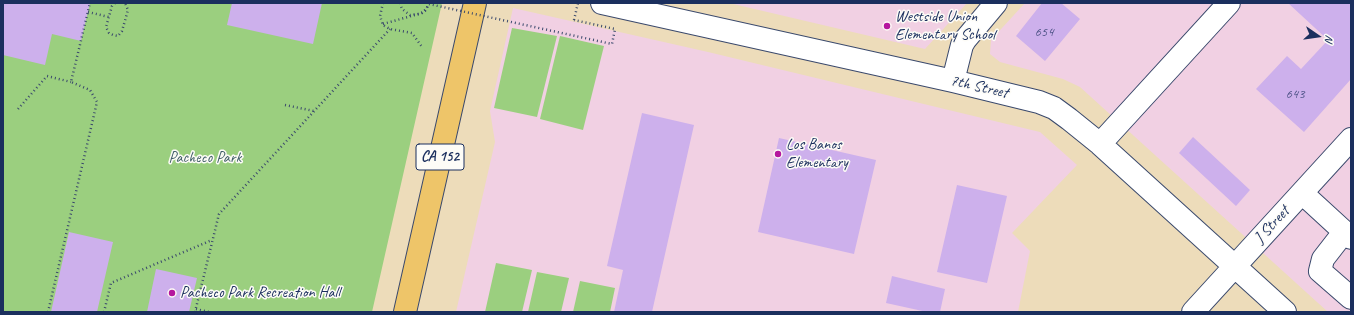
<!DOCTYPE html>
<style>
body{margin:0}
#map{position:relative;width:1354px;height:315px;overflow:hidden;background:#eddcba;font-family:Caveat,sans-serif}
canvas{display:block}
.frame{position:absolute;inset:0;border:4px solid #1b2f5e;pointer-events:none}
.north{position:absolute;left:1298px;top:16px;width:40px;height:40px;-webkit-text-stroke:3px #fdfcf7;paint-order:stroke;rotate:103deg;font-size:11px;font-weight:700;line-height:16px;text-align:center;color:#1b2f5e}
.north::after{content:'';display:block;margin:auto;width:14px;height:18px;background:#1b2f5e;clip-path:polygon(50% 0,100% 100%,50% 72%,0 100%)}
</style>
<div id="map">
<canvas width="1354" height="315"></canvas>
<div class="frame"></div>
<div class="north">N</div>
</div>
<script>
const ctx = document.querySelector('canvas').getContext('2d');
ctx.lineJoin = 'round';
function fillPath(path, color) { ctx.fillStyle = color; ctx.fill(path, 'evenodd'); }
const poly = rows => new Path2D(rows.map(r => 'M' + r).join(''));
function strokePath(path, color, width, dash) { ctx.strokeStyle = color; ctx.lineWidth = width; ctx.lineCap = dash ? 'butt' : 'round'; ctx.setLineDash(dash || []); ctx.stroke(path); }
function drawText(font, color, halo, rows, align = 'center') {
  ctx.font = font + ' Caveat,sans-serif'; ctx.lineWidth = 3; ctx.setLineDash([]); ctx.textBaseline = 'middle'; ctx.strokeStyle = halo; ctx.fillStyle = color; for (const [text, x, y, turn = 0] of rows) {
    ctx.save(); ctx.translate(x, y); ctx.rotate((+turn || 0) * Math.PI / 180); ctx.textAlign = isNaN(turn) ? turn : align; if (halo) ctx.strokeText(text, 0, 0); ctx.fillText(text, 0, 0); ctx.restore();
  }
}
const built = poly([
 [729,3,967,3,925,49],
 [1025,3,1351,3,1351,312,1328,312,1080,87,1063,79,1000,62,990,54,991,40],
 [513,8,708,52,1040,132,1077,165,1012,233,1030,251,1018,312,456,312,495,142,490,111]
]);
const green = poly([
 [3,3,442,3,372,312,3,312],
 [512,28,557,36,537,117,494,108],
 [560,36,604,46,583,130,540,119],
 [496,263,532,270,522,312,485,312],
 [537,272,569,278,561,312,528,312],
 [580,281,615,288,610,312,573,312]
]);
const building = poly([
 [3,3,90,3,81,41,52,34,45,65,3,55],
 [232,3,322,3,313,44,227,25],
 [1042,3,1061,3,1080,19,1045,61,1016,36],
 [1288,3,1351,3,1351,79,1304,132,1256,89,1287,56,1301,69,1328,40],
 [642,113,694,125,652,312,614,312,623,270,607,266],
 [1193,137,1250,190,1236,206,1179,153],
 [779,138,876,160,854,254,758,232],
 [957,185,1007,196,987,283,937,272],
 [69,232,113,242,97,312,51,312],
 [156,269,197,278,189,312,147,312],
 [892,276,945,289,940,312,927,312,886,303]
]);
const path = poly([
 [115,3,112,6,106,27,109,33,113,35,118,36,122,31,128,10,125,3],
 [383,3,380,16,383,25,390,29,412,33,422,47],
 [88,12,109,17],
 [574,20,578,3],
 [383,24,422,13,427,8,428,3],
 [285,105,314,111],
 [18,109,47,76,71,82],
 [196,309,209,312],
 [48,312,97,102,90,90,71,82,90,3],
 [104,312,111,283,212,240],
 [195,312,219,214,390,29]
]);
const minor = poly([
 [602,3,953,81,1039,102,1054,108,1069,119,1100,144,1285,312],
 [953,81,962,45,965,40,996,3],
 [1100,144,1229,3],
 [1302,193,1351,238],
 [1344,232,1323,259,1320,271,1351,298],
 [1193,312,1351,139]
]);
const highway = poly([
 [405,312,475,3]
]);
const pathBridge = poly([
 [400,3,402,9,410,15,419,14,425,11,429,4,612,44,615,29,574,20]
]);
const markers = [
 [887,26,4,"#b5179e"],
 [778,154,4,"#b5179e"],
 [172,293,4,"#b5179e"]
];
const numberNames = [
 ["654",1044,32],
 ["643",1295,94]
];
const shields = [
 [440,157,48]
];
const shieldNames = [
 ["CA 152",440,157]
];
const poiNames = [
 ["Westside Union",895,17],
 ["Elementary School",895,35],
 ["Los Banos",786,145],
 ["Elementary",786,163],
 ["Pacheco Park Recreation Hall",180,293]
];
const streetNames = [
 ["7th Street",979,87,13],
 ["J Street",1272,225,-48]
];
const parkNames = [
 ["Pacheco Park",205,158]
];
fillPath(built, '#f1d0e3');
fillPath(green, '#9bcf7f');
fillPath(building, '#cdb0ec');
strokePath(minor, '#3a496c', 24);
strokePath(highway, '#3a496c', 24);
strokePath(path, '#3a496c', 2.5, [1, 3]);
strokePath(minor, '#fff', 22);
strokePath(highway, '#eec569', 22);
strokePath(pathBridge, '#3a496c', 2.5, [1, 3]);
for (const [x, y, r, color] of markers) { const dot = new Path2D(); dot.arc(x, y, r, 0, 2 * Math.PI); ctx.fillStyle = color; ctx.fill(dot); strokePath(dot, '#fdfcf7', 1.5); }
drawText('14px', '#484f82', null, numberNames);
for (const [x, y, w] of shields) { const box = new Path2D(); box.roundRect(x - w / 2, y - 13, w, 26, 3); ctx.fillStyle = '#fdfcf7'; ctx.fill(box); strokePath(box, '#1b2f5e', 1); }
drawText('bold 15px', '#1b2f5e', null, shieldNames);
drawText('16px', '#1b2f5e', '#fdfcf7', poiNames, 'left');
drawText('16px', '#1b2f5e', '#fdfcf7', streetNames);
drawText('16px', '#415f68', '#fdfcf7', parkNames);
</script>
